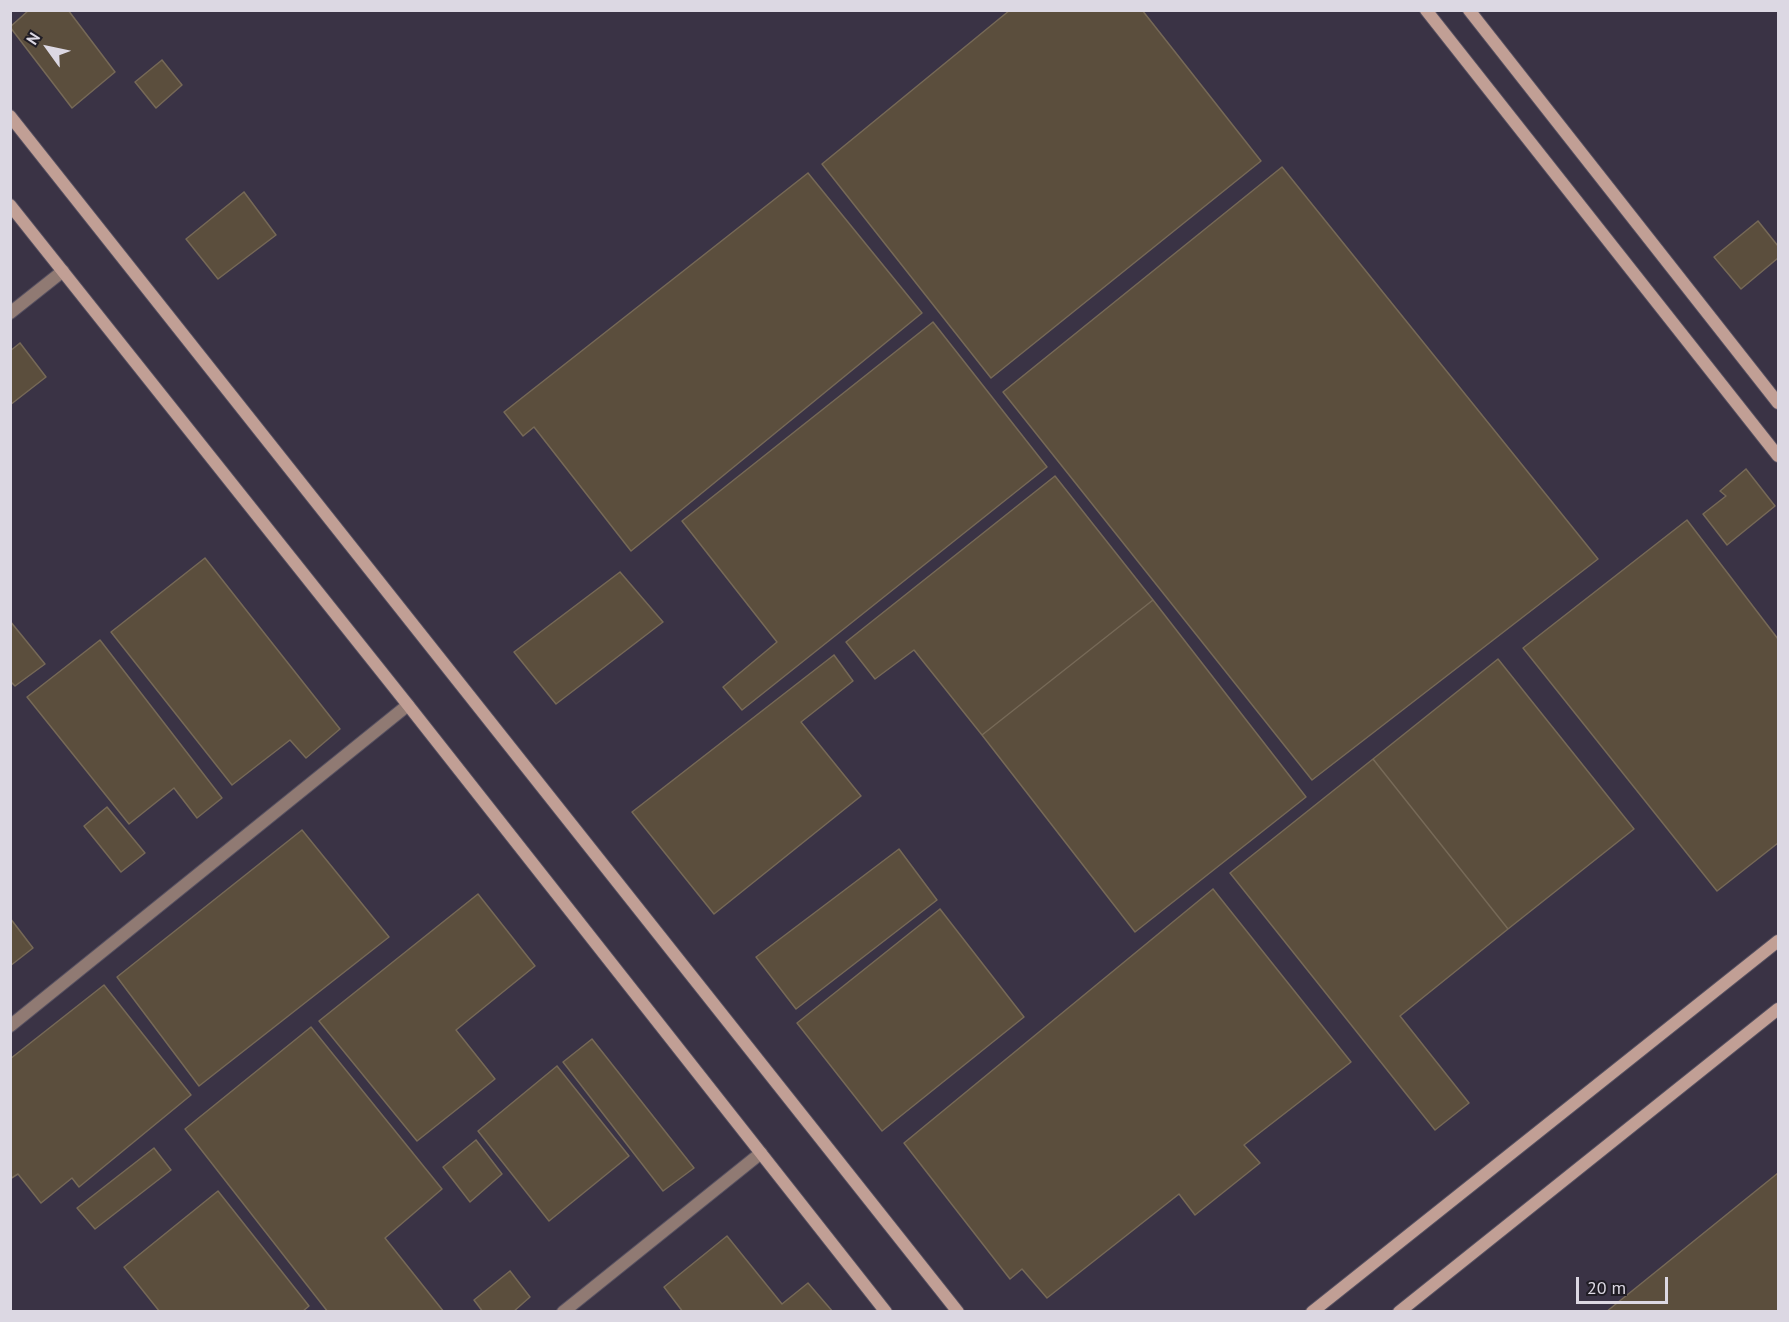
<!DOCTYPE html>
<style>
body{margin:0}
#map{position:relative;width:1789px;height:1322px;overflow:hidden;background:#3a3345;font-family:"PT Sans",sans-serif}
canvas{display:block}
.frame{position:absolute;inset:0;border:12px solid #dcd8e3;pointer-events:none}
.north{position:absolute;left:18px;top:18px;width:60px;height:60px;-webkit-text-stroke:4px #201d25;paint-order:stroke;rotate:303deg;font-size:16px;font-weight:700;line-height:24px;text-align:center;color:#dcd8e3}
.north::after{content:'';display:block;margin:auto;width:21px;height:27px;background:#dcd8e3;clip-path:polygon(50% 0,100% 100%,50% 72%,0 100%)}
.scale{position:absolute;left:1576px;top:1277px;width:92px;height:27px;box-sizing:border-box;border:3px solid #dcd8e3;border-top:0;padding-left:8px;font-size:18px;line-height:21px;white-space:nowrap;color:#dcd8e3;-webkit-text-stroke:4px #201d25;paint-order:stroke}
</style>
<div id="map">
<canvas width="1789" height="1322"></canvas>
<div class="frame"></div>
<div class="north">N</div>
<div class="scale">20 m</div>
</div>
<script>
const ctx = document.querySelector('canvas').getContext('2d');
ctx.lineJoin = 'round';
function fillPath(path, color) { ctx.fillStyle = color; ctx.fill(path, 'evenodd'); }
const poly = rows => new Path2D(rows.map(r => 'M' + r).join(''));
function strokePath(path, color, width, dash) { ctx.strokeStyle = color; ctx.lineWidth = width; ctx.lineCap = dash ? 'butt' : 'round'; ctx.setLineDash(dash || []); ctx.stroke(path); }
const building = poly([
 [29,10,68,10,115,72,72,108,10,27,29,10],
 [1010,10,1142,10,1261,161,991,378,822,164,1010,10],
 [162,60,182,85,156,108,135,82,162,60],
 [1282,167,1598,559,1312,780,1003,392,1282,167],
 [808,173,922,313,631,551,534,427,523,436,504,412,808,173],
 [244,192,276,235,218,279,186,239,244,192],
 [1758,221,1778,246,1778,258,1741,289,1714,257,1758,221],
 [933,322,1047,467,742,710,723,687,777,642,682,521,933,322],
 [20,343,46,377,10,405,10,351,20,343],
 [1746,469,1775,506,1727,545,1703,514,1726,496,1720,491,1746,469],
 [1055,476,1153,600,982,735,914,650,875,679,846,642,1055,476],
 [1687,520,1778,639,1778,843,1717,891,1523,648,1687,520],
 [205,558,340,729,306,758,290,740,232,785,111,632,205,558],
 [620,572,663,622,556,704,514,652,620,572],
 [1153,600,1306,797,1135,932,982,735,1153,600],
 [10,621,45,664,15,686,10,681,10,621],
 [100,640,222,798,197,818,174,788,129,824,27,697,100,640],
 [834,655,853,681,801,722,861,796,714,914,632,812,834,655],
 [1498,659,1634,829,1508,929,1373,759,1498,659],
 [1373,759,1508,929,1400,1016,1469,1103,1435,1130,1230,873,1373,759],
 [107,807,145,853,121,872,84,826,107,807],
 [302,830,389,937,199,1086,117,977,302,830],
 [899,849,937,900,796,1009,756,957,899,849],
 [1213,889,1351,1062,1244,1145,1260,1163,1195,1215,1179,1194,1047,1298,1022,1269,1010,1279,904,1143,1213,889],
 [478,894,535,966,456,1030,495,1079,417,1141,319,1021,478,894],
 [940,909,1024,1017,882,1131,797,1023,940,909],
 [10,918,33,948,10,966,10,918],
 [104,985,191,1095,79,1187,72,1178,41,1203,18,1174,10,1179,10,1059,104,985],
 [311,1027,442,1189,385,1238,444,1312,328,1312,185,1129,311,1027],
 [592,1039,694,1168,663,1191,563,1062,592,1039],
 [557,1066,629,1156,549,1221,478,1131,557,1066],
 [476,1140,502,1174,470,1202,443,1167,476,1140],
 [154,1148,171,1170,95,1229,77,1208,154,1148],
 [1778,1173,1778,1312,1606,1312,1778,1173],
 [218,1191,309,1306,302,1312,160,1312,124,1267,218,1191],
 [727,1236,782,1304,808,1283,833,1312,683,1312,664,1287,727,1236],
 [510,1271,530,1297,513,1312,483,1312,474,1300,510,1271]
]);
const lane = poly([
 [10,1026,408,705]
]);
const street = poly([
 [10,313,63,271],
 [563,1312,761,1153]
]);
const secondary = poly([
 [1426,10,1778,456],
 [1469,10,1778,403],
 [10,116,958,1312],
 [10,205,408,705,886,1312],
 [1312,1312,1778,941],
 [1399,1312,1778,1009]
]);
fillPath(building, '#5b4e3d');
strokePath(building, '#766957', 1.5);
strokePath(lane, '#575161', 14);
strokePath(street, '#575161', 14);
strokePath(secondary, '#575161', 14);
strokePath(lane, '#907a73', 12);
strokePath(street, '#907a73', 12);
strokePath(secondary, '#c19f95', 12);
</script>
